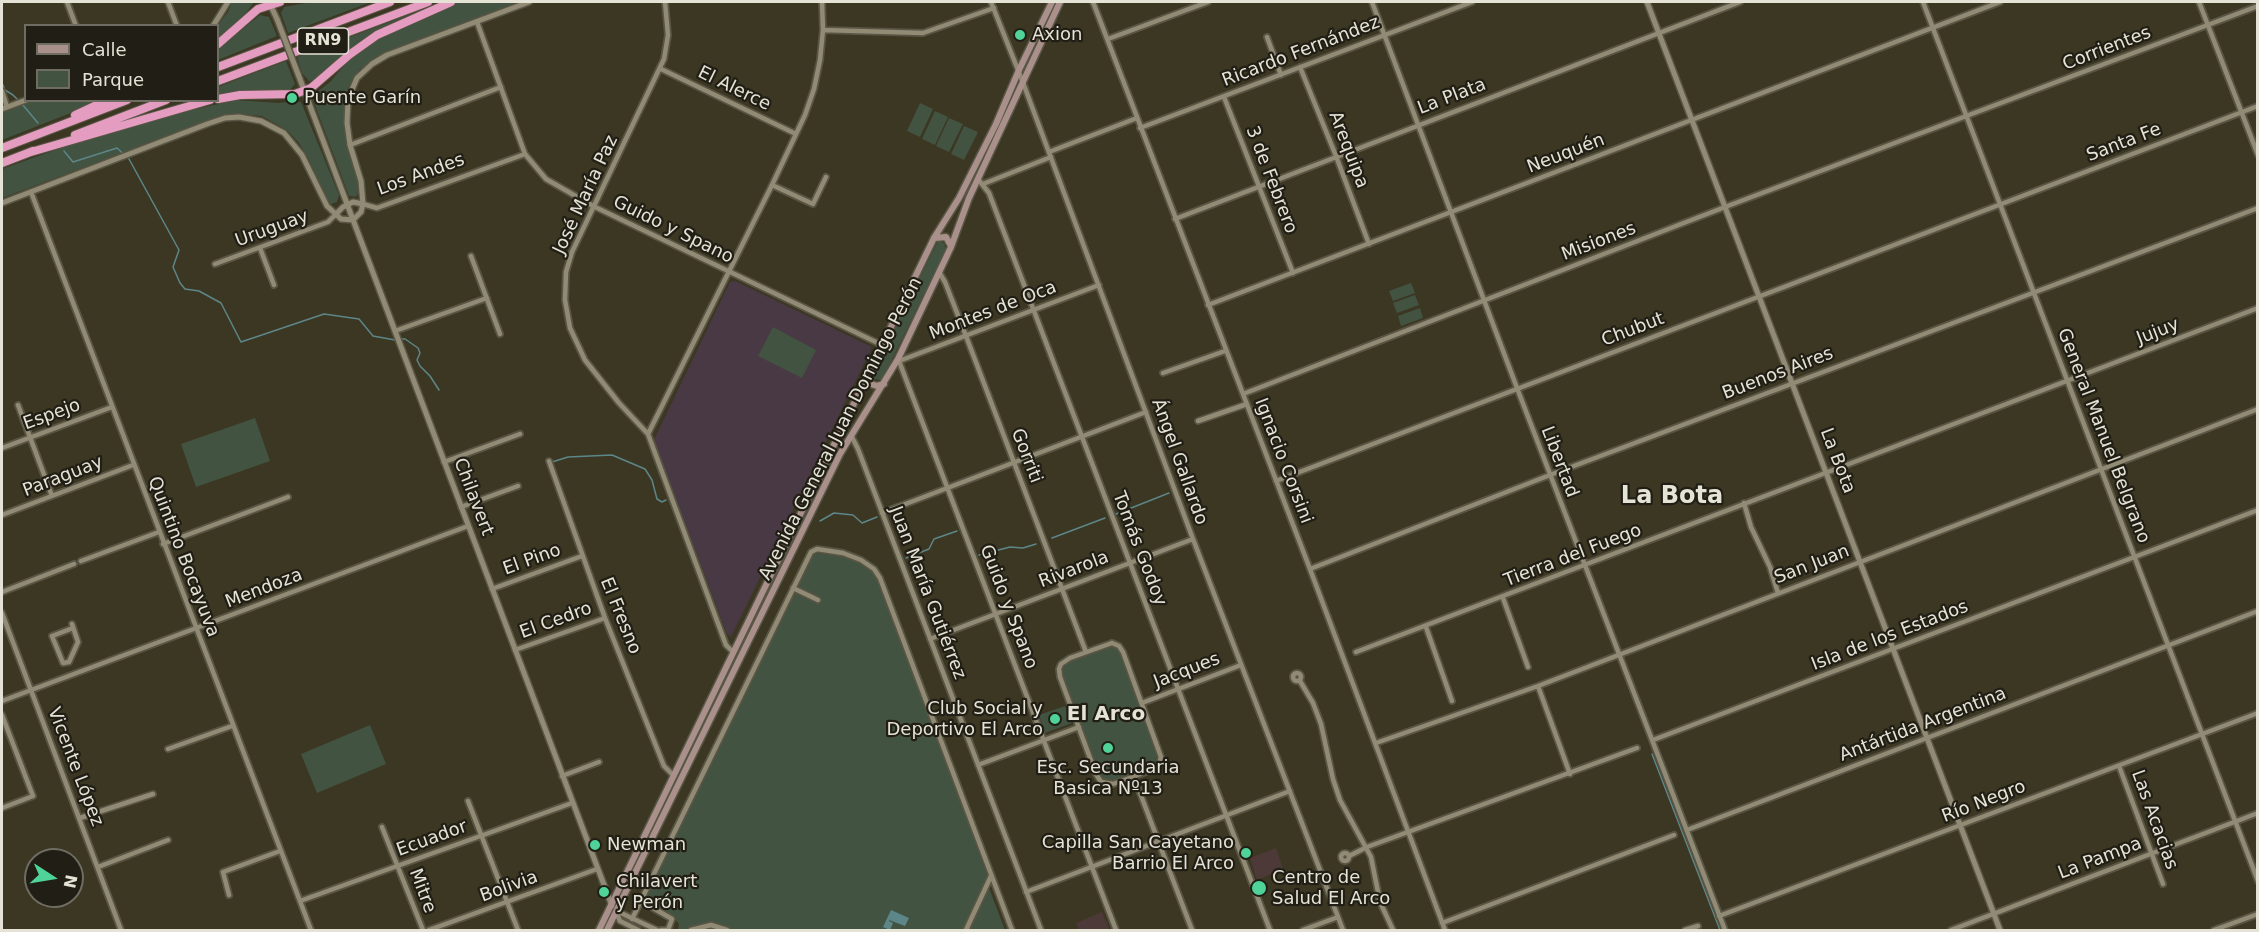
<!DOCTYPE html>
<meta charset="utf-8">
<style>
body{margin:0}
#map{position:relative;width:2259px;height:932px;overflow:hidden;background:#3c3723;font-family:"DejaVu Sans",sans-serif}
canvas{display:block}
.frame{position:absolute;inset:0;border:3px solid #e5e2d6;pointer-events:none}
.legend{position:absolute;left:24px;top:24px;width:195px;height:78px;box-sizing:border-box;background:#211e15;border:2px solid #6f6c62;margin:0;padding:8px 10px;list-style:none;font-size:18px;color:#e5e2d6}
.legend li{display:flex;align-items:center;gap:12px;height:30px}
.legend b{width:30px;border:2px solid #6f6c62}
.north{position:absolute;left:24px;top:848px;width:60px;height:60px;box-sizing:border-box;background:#211e15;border:2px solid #6f6c62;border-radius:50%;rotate:102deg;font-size:16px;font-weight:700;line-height:24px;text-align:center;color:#e5e2d6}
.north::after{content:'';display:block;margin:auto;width:21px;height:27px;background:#4fd399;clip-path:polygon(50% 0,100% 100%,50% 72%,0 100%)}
</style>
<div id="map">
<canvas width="2259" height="932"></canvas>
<div class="frame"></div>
<ul class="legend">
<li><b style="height:8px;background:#aa908b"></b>Calle</li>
<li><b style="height:16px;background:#425341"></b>Parque</li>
</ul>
<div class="north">N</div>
</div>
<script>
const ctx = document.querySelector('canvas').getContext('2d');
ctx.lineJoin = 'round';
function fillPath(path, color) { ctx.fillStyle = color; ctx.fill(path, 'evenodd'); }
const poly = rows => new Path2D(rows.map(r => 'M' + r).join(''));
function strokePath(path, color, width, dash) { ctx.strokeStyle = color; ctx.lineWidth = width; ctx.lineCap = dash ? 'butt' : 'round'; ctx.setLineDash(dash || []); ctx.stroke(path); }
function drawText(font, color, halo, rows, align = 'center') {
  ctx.font = font + ' "DejaVu Sans",sans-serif'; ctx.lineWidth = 4.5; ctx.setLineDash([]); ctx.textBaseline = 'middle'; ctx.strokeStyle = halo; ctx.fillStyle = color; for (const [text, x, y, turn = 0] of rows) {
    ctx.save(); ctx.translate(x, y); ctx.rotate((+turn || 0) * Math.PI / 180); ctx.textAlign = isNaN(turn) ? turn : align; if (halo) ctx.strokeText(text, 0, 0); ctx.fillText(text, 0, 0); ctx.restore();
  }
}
const commercial = poly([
 [735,281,872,347,731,637,727,634,654,440,730,282]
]);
const education = poly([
 [1276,848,1283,869,1257,880,1250,858],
 [1102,912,1110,930,1079,930,1076,923]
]);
const green = poly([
 [232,2,254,2,236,27,218,42,217,26,228,12],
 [339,2,371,2,288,33,281,13,284,7,306,3],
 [459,2,519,2,376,57,359,70,348,88,344,104,347,141,360,190,356,197,349,196,313,100,313,95,330,82,347,62,378,39],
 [430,7,402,21,316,80,309,81,302,73,297,57],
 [260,15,269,17,277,36,218,60,218,49],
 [286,61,295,84,289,91,218,96,218,87],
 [236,100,278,103,295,101,301,102,339,195,337,202,331,204,328,202,308,158,299,143,287,130,262,116,241,114,228,114,215,118,2,198,2,169,75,143,179,113],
 [32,101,101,101,2,140,2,113],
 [920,103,933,109,920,137,907,131],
 [935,111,948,117,935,145,922,139],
 [949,118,963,124,949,152,936,146],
 [964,126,978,132,964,160,951,154],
 [938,241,944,243,946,249,882,380,872,379,871,376],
 [1411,283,1415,293,1393,301,1389,291],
 [1415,295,1419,305,1397,313,1393,303],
 [1420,308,1423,318,1401,326,1398,316],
 [773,327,816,350,802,378,758,356],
 [255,418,270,461,196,487,181,444],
 [816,553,840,556,861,562,875,574,880,582,988,877,962,930,678,930,679,924,672,916,646,901,645,895,812,556],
 [1109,646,1115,646,1120,650,1158,755,1153,766,1109,782,1103,779,1100,774,1062,673,1064,667,1069,661],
 [1065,706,1072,723,1045,733,1039,715],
 [370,725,386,764,317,793,301,754],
 [989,888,1005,930,969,930]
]);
const water = poly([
 [891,910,909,918,905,926,889,920,889,921,893,923,890,930,883,927]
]);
const stream = poly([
 [2,83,5,90,13,95,19,101],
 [22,104,38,123],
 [64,151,73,162,117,148,129,159,179,250,173,267,180,283,185,289,199,291,221,303,241,342,324,314,359,319,373,336,395,340],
 [400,339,405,339,418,348,420,353,417,360,420,366,430,376,439,390],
 [552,462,568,457,612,455,645,469,652,480,657,499,662,502,666,500],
 [1116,514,1169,493],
 [820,521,834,513,853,515,862,523,877,517],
 [1052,538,1105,518],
 [979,555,1010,547,1023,548,1036,544],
 [906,558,929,549,934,539,957,531],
 [1652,754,1720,930]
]);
const minor = poly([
 [67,2,76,26],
 [168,2,177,26],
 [665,2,668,35,664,59,572,252,566,272,565,300,570,328,585,360,619,403,648,434,726,645,733,652],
 [991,2,1022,80,1193,539,1343,930],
 [1093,2,1310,569,1445,930],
 [1372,2,1517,388,1725,930],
 [1923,2,2258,881],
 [2199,2,2258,155],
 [477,22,525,154,546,179,593,206,882,345],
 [823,30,923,33,994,8],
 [1267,37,1281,75],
 [1108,39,1208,2],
 [1300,67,1336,156,1369,244],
 [661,69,796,134],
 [2,91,7,107],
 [1224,97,1293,273],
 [1140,128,1472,2],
 [350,145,501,87],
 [1049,152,1137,118],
 [978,179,989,193,1270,930],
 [983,184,1051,157],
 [772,185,813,204,826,177],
 [31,192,311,930],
 [363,204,377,208,525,154],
 [1175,219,1740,2],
 [260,248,274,285],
 [471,256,500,334],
 [215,264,328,222,335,215],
 [939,272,945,282,966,336,1086,652],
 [1208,305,2000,2],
 [395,331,487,298],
 [898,359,899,361,1099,285],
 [899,361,1116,930],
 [1163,373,1225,351],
 [1243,394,1725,207,2258,6],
 [18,405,52,496],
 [1198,421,1247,404],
 [648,434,772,185,805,115,814,89,820,60,823,30,822,2],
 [851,435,858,449,1041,930],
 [2,448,112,407],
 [549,461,605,618,664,766,674,776],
 [444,462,520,434],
 [1276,481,2258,106],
 [1744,503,1751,527,1770,567,1778,593],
 [461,507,518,486],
 [882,513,1146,412],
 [2,515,133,465],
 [163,544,288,497],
 [81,561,159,532],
 [1310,569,1550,475,2258,208],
 [793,588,818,600],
 [492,589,582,556],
 [2,592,74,564],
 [1503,598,1528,667],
 [2,613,121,930],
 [72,624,78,642,69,662,63,663,52,636,73,628],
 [1426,627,1452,701],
 [930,639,1193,539],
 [1112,643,1119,646,1123,652,1161,757,1159,764,1154,769,1113,784,1101,782,1096,774,1060,677,1059,669,1061,664,1070,658,1112,643],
 [515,650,605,618],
 [1356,652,2258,308],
 '1293 677a4 4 0 1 1 8 0a4 4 0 1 1-8 0Z',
 [1300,681,1313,703,1321,724,1333,779,1340,800,1371,857,1380,902,1393,930],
 [1538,686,1570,774],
 [2,701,468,526],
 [1142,703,1241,665],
 [2,715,33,796,2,808],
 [1653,740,2258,510],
 [1376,743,1538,686,2258,409],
 [168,749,232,726],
 [978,765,1079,727],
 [2119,766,2163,884],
 [562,776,599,762],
 [1134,777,1192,930],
 [468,801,518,930],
 [80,818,153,794],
 [382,827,423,930],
 [1687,830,2258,611],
 '1341 857a4 4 0 1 1 8 0a4 4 0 1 1-8 0Z',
 [1349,856,1367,847,1637,748],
 [98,867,168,840],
 [1026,892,1290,791],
 [229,895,223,872,280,851],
 [641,899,648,905,672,919,668,930],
 [300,901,572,803],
 [616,912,621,913,657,930],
 [616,912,620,921,638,930],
 [1719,916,2258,713],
 [632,919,811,552,817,549,843,553,861,560,874,569,880,578,1012,930],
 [1442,923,1674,835],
 [429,930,597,869],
 [661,930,666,930],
 [691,930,711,925,727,930],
 [966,930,991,876],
 [1303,930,1338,917],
 [1685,930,1698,926],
 [1951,930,2258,813],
 [2214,930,2258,914]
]);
const tertiary = poly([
 [269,2,277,19],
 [1647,2,2000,930],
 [213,26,228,2],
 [298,74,612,906],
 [2,109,26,100],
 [2,203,207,124,225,118,239,117,261,121,284,133,302,155,327,206,341,219,353,220,361,212,363,204,361,181,350,145,347,123,348,99,357,78,372,64,387,55,529,2],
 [335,215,343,207,353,202,363,204]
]);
const secondary = poly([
 [934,238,946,237,951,246],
 [868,376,871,384,877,386,884,384],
 [599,930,934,238,959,198,996,124,1019,70,1052,2],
 [607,930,840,454,898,359,951,247,969,198,1060,2]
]);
const motorway = poly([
 [218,44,258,9,280,2],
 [218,67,390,2],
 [218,81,428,2],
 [218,99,240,95,295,94,311,88,349,55,377,35,451,2],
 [75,115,107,100],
 [75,135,166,100],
 [2,148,127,100],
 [31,152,210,100],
 [2,163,33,151]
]);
const tertiaryBridge = poly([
 [277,19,298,74]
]);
const markers = [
 [1020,35,6,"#4fd399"],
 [292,98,6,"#4fd399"],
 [1055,719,6,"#4fd399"],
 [1108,748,6,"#4fd399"],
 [595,845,6,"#4fd399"],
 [1246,853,6,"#4fd399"],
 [1259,888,8,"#4fd399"],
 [604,892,6,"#4fd399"]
];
const shields = [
 [323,41,51]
];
const shieldNames = [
 ["RN9",323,41]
];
const poiNames = [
 ["Axion",1032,35],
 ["Puente Garín",304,98],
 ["Club Social y",1043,709,"right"],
 ["Deportivo El Arco",1043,730,"right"],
 ["Esc. Secundaria",1108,768,"center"],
 ["Basica Nº13",1108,789,"center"],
 ["Capilla San Cayetano",1234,843,"right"],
 ["Barrio El Arco",1234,864,"right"],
 ["Newman",607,845],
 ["Centro de",1272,878],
 ["Salud El Arco",1272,899],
 ["Chilavert",616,882],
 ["y Perón",616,903]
];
const streetNames = [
 ["Corrientes",2107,49,-21],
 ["Ricardo Fernández",1301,52,-21],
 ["El Alerce",734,89,26],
 ["La Plata",1452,97,-21],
 ["Santa Fe",2124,143,-21],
 ["Arequipa",1348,150,69],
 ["Neuquén",1566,154,-21],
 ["Los Andes",421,175,-20],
 ["3 de Febrero",1271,180,69],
 ["José María Paz",586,195,-65],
 ["Uruguay",272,229,-20],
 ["Guido y Spano",673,230,26],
 ["Misiones",1599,242,-21],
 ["Montes de Oca",993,311,-21],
 ["Chubut",1633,330,-21],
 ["Jujuy",2158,332,-21],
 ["Buenos Aires",1778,374,-21],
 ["Espejo",52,415,-20],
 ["Avenida General Juan Domingo Perón",841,429,-63],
 ["General Manuel Belgrano",2103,436,69],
 ["Gorriti",1026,456,69],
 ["Ignacio Corsini",1283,461,69],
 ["La Bota",1837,461,69],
 ["Ángel Gallardo",1179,462,70],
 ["Libertad",1559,462,69],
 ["Paraguay",63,477,-21],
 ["Chilavert",473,497,69],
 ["Tomás Godoy",1139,549,69],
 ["Tierra del Fuego",1573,556,-21],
 ["Quintino Bocayuva",183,557,69],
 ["El Pino",532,560,-20],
 ["San Juan",1812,565,-21],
 ["Rivarola",1074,570,-21],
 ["Mendoza",264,589,-21],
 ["Juan María Gutiérrez",927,593,69],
 ["Guido y Spano",1008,607,69],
 ["El Fresno",620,616,68],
 ["El Cedro",556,621,-20],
 ["Isla de los Estados",1890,636,-21],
 ["Jacques",1187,671,-21],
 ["Antártida Argentina",1923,725,-21],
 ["Vicente López",75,767,69],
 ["Río Negro",1984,802,-21],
 ["Las Acacias",2154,820,70],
 ["Ecuador",432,839,-20],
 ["La Pampa",2100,859,-21],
 ["Bolivia",509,887,-20],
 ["Mitre",422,891,69]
];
const neighbourhoodNames = [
 ["El Arco",1106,715]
];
const districtNames = [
 ["La Bota",1672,497]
];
fillPath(commercial, '#493945');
fillPath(education, '#4d3937');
fillPath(green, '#425341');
fillPath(water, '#5d8689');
strokePath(stream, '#5d8689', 1.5);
strokePath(minor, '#595544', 8);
strokePath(tertiary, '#595544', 8);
strokePath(secondary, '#595544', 9);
strokePath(motorway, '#595544', 10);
strokePath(minor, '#918a74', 4.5);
strokePath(tertiary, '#918a74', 5);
strokePath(secondary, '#aa908b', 6);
strokePath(motorway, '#e49dc1', 8);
strokePath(tertiaryBridge, '#595544', 8, []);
strokePath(tertiaryBridge, '#918a74', 5);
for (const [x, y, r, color] of markers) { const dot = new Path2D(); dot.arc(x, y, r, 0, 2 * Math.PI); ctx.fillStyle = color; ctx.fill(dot); strokePath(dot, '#211e15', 2); }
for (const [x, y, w] of shields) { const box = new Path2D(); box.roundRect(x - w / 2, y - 13, w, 26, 4.5); ctx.fillStyle = '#211e15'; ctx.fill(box); strokePath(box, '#e5e2d6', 1.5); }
drawText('bold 16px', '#e5e2d6', null, shieldNames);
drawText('18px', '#e5e2d6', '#211e15', poiNames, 'left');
drawText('18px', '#e5e2d6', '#211e15', streetNames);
drawText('bold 20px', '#e5e2d6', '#211e15', neighbourhoodNames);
drawText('bold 24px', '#e5e2d6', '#211e15', districtNames);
</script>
